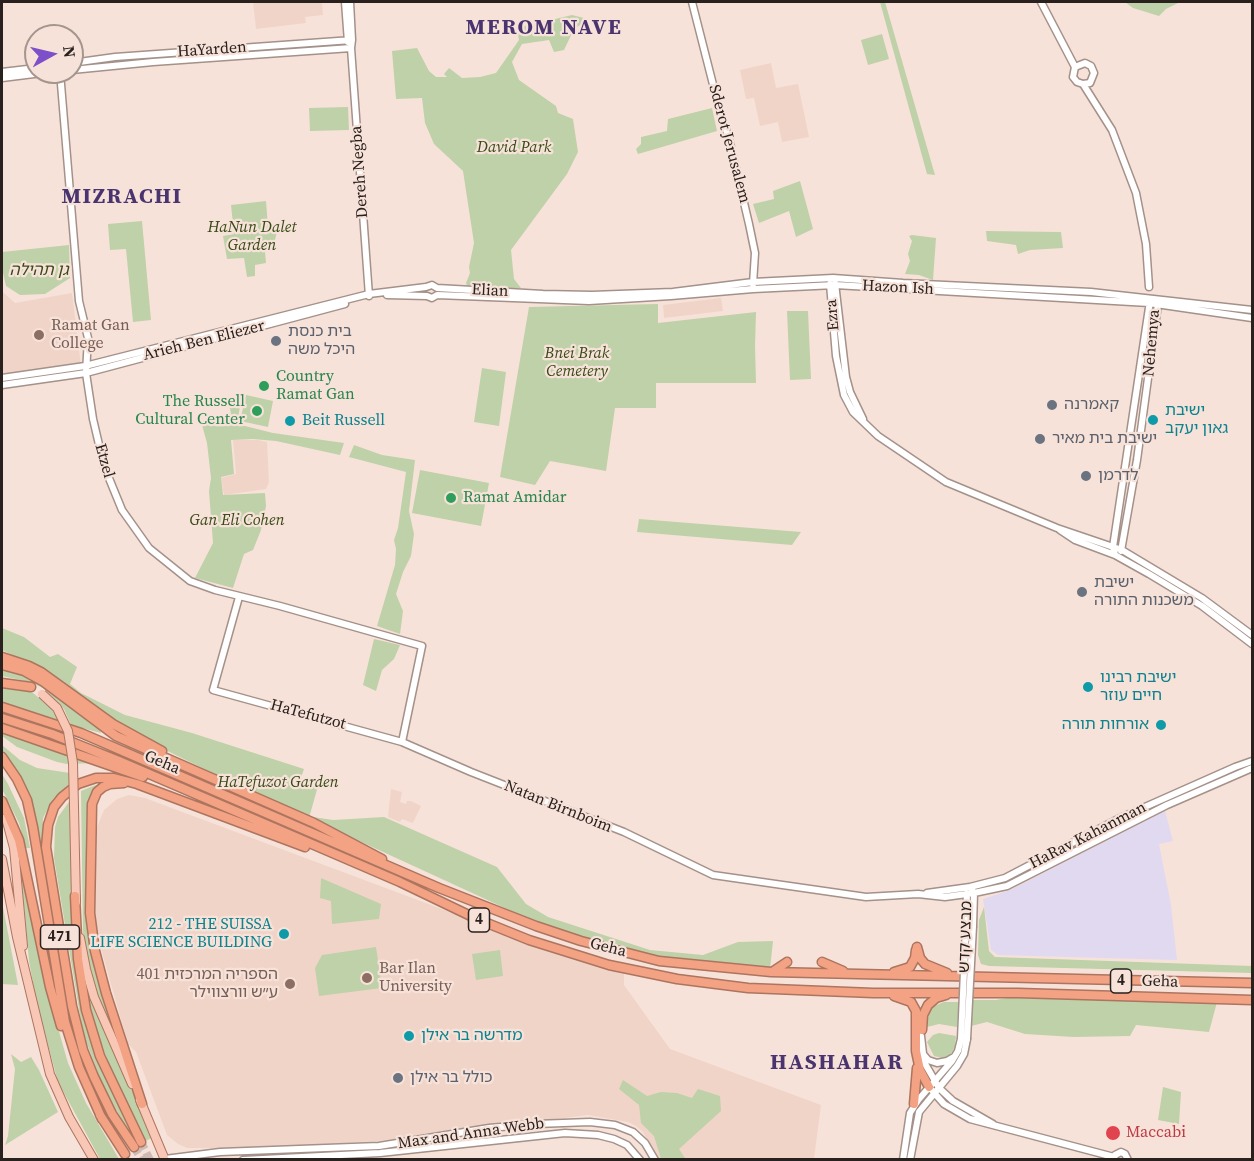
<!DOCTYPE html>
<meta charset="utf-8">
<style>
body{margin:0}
#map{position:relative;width:1254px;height:1161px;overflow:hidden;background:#f7e2d9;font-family:"Source Serif 4",serif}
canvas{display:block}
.frame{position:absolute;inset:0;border:3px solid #29211e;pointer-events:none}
.north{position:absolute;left:24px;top:24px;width:60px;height:60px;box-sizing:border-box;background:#f7e2d9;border:2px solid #a5958e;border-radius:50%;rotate:82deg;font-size:16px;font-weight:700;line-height:24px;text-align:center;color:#29211e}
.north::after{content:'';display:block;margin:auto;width:21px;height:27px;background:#7d4fc8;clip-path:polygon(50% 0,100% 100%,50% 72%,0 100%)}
</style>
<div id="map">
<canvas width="1254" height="1161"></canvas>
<div class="frame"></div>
<div class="north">N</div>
</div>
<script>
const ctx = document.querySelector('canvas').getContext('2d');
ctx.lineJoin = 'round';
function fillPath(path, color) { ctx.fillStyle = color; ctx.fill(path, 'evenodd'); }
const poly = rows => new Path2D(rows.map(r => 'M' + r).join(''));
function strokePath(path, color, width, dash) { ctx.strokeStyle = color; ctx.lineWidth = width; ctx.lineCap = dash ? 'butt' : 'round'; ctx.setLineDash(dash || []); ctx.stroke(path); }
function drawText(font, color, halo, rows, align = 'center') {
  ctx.font = font + ' "Source Serif 4","Noto Sans Hebrew",serif'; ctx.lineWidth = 4.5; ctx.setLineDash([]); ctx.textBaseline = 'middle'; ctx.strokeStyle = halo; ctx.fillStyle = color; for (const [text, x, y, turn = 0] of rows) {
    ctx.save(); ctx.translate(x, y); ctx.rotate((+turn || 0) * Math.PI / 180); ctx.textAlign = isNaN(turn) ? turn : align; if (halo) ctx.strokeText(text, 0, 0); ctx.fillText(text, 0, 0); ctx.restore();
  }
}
const industrial = poly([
 [1165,811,1173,841,1159,844,1171,905,1177,960,998,955,991,950,983,899,1010,890]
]);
const built = poly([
 [253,2,322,2,323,15,305,17,306,23,256,29],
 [771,63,776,88,798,84,809,137,782,142,778,122,760,126,754,98,746,99,740,70],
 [2,281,3,292,15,303,72,293,81,366,2,376],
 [721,298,723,311,664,318,663,305],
 [233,440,258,440,267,442,269,482,266,489,224,495,221,478,236,474],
 [391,789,402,792,400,802,406,804,407,801,411,801,421,806,413,823,402,819,400,822,388,817],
 [129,795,145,798,474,921,624,971,624,985,670,1049,821,1105,814,1159,656,1159,648,1141,643,1132,636,1126,628,1122,588,1115,378,1141,252,1148,187,1148,178,1144,167,1135,136,1052,128,1044,101,949,92,895,95,832,104,810,117,799]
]);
const green = poly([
 [880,2,885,2,935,175,927,174],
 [1125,2,1178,2,1178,3,1166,9,1159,16,1133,8],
 [572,15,584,18,585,22,574,29,564,50,554,52,549,40,522,44,512,62,519,80,556,106,558,113,573,119,578,152,567,174,511,250,514,279,521,288,468,288,466,283,470,273,469,267,474,243,463,171,434,144,425,123,422,98,396,99,392,51,417,48,429,71,436,77,447,77,444,74,449,68,462,78,480,77,496,73,519,40,517,28],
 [882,34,889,59,868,65,861,40],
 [348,107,349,130,310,131,309,108],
 [712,108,717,131,638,154,636,149,641,144,641,137,667,131,668,119],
 [800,181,813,229,796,237,789,211,759,223,753,204,774,199,773,191],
 [266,201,268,227,278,227,275,240,265,252,266,263,255,265,255,276,247,277,244,258,227,259,223,236,234,234,231,205],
 [142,221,151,320,133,322,126,249,110,250,108,224],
 [986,231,1061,232,1063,248,1030,250,1018,254,1016,245,987,241],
 [912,235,936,238,933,280,919,275,905,274,910,261,908,254,912,241,909,236],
 [69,245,70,278,45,294,20,295,6,286,3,273,2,273,2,252],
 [658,304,658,323,756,312,755,346,756,383,656,383,656,408,615,408,606,471,550,461,535,485,500,477,529,307],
 [787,311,808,311,811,379,790,380],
 [482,368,506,372,499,426,474,422],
 [242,395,237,424,273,433,344,443,340,455,276,441,253,439,231,440,234,474,221,477,223,495,265,493,266,506,261,530,253,550,244,554,233,588,195,578,213,543,209,491,211,478,207,443,202,425,221,420,231,414,228,397],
 [246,395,273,401,268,427,240,421],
 [354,445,382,455,415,460,409,511,414,534,411,556,403,572,396,594,403,611,400,634,377,626,395,565,396,549,394,540,398,528,406,472,349,457],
 [420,470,489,483,481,526,412,513],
 [639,519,801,532,792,545,637,532],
 [2,628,24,637,50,657,58,654,77,667,70,684,81,693,125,715,192,733,304,769,299,783,318,786,309,818,247,790,135,735,23,660,2,650],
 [374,639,400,645,394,659,382,670,376,691,363,685],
 [2,668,20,674,47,687,100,729,101,733,71,725,64,709,43,688,30,682,2,676],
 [2,685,33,693,49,706,59,720,2,703],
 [2,732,27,741,97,763,67,764,57,762,17,747,2,736],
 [2,745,20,760,37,768,70,773,70,783,53,799,43,818,42,841,40,843,31,799,16,769,2,751],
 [2,774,8,784,24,818,30,848,26,848,19,823,2,789],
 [108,780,97,788,86,898,121,1049,98,1000,88,963,83,932,81,791],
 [69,802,73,925,81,1005,93,1047,129,1129,127,1130,101,1081,84,1036,80,1015,54,858,55,827,58,817],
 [313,817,333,820,384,817,497,867,526,904,548,917,650,950,703,955,738,942,773,941,770,969,728,963,668,958,625,949,567,933,531,920,357,840],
 [20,862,43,976,68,1063,86,1103,119,1159,100,1159,58,1082,37,1004,29,961],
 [321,878,381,904,379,919,332,924,331,901,320,898],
 [2,902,18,985,2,984],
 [984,907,989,951,995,957,1252,966,1252,973,989,966,981,964,978,955,979,920],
 [376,947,382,988,319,996,315,968,322,955],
 [500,950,503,976,476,980,472,954],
 [1018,996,1217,1002,1209,1032,1136,1025,1130,1036,1074,1037,1025,1034,987,1022,971,1026,972,1000,996,1000],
 [88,997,92,998,149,1130,152,1138,145,1141,109,1064,95,1027],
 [944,1002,959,1002,957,1027,939,1024,927,1027,929,1011,932,1007],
 [939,1033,956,1036,955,1047,952,1052,948,1057,942,1058,934,1056,927,1042,933,1035],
 [11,1054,21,1062,31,1057,39,1070,58,1112,5,1145,8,1136,15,1069],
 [623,1080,647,1096,661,1092,677,1093,692,1098,698,1089,720,1096,721,1111,679,1149,685,1158,682,1159,661,1159,654,1136,641,1123,639,1105,619,1089],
 [1163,1087,1181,1092,1179,1124,1158,1120]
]);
const highwayTunnel = poly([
 [141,1142,150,1160],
 [134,1147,142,1160]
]);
const minor = poly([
 [345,2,348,42],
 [350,2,352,40,351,48,369,296],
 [692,2,719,108,729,139,749,224,755,253,753,284],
 [1041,2,1075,67],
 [72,63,115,57,352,40],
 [72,70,153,62,351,48],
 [2,72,36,68],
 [60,72,79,301,88,338,86,373,93,419,104,466,122,510,149,548,190,581,215,590,280,606,422,646,402,742],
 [2,78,50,72],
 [1083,84,1090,83,1094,73,1091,66,1085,63,1075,67,1073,77,1077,82,1083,84,1112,130,1136,193,1146,244,1149,287],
 [835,283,846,377,850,392,863,419],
 [830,284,836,356,844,395,853,412,878,436,946,482,1057,528,1122,550,1202,598,1252,635],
 [387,295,427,296,432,298,437,295,589,301,671,296,753,289,835,285,1149,303,1252,318],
 [2,378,85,366,369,294,426,287,432,285,437,288,543,294,592,295,673,292,753,282,833,278,903,283,1091,292,1252,310],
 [2,385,86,373,345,304],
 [1060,530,1075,540,1115,555,1149,574,1202,606,1252,644],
 [1121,551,1137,460,1158,304],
 [1115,555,1113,547,1150,301],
 [239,597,213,690,402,742,471,772,624,832,713,875,866,897,918,894,945,897,974,893,1007,886,1167,805,1252,768],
 [972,890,974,893,973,926],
 [927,893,970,887,1005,878,1120,818,1235,767,1252,761],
 [966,926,967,893],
 [921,1036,924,1062,939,1088,953,1101,993,1124],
 [922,1053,928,1060,937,1063,947,1061,952,1058],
 [929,1087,944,1104,970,1119,1114,1157],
 [165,1159,220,1152,379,1146,489,1128,536,1124,590,1122,615,1125,633,1132,645,1143,655,1160],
 [243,1160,380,1153,565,1133,598,1135,614,1139,627,1145,640,1160],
 [903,1160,910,1113,919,1099,952,1061,958,1051,961,1039],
 [910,1160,919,1112,957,1066,964,1054,967,1039],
 [1114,1160,1115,1155,1121,1152,1125,1154,1128,1160]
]);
const major = poly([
 [74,807,76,902],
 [6,818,14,848,23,946],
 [2,859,17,937,50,1074,69,1117,94,1160],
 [80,938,86,969,94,997,132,1084],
 [140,1100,165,1160]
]);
const highway = poly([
 [2,657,29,666,41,672,113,724,162,751],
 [2,665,24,671,44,682,116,736,314,823,382,859],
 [2,683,31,687],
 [2,707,81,733,439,888,536,926,581,941,659,961,771,972,1252,983],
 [2,718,52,734,119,761,400,882,477,919,529,940,609,965,677,979,748,988,873,993,1018,993,1252,1000],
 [2,728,143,777],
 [2,757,17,779,27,800,33,827,65,1022,79,1067,102,1119],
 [124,783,110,784,103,787,97,792,92,804,90,913,95,951,106,993,142,1104],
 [2,801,19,840,50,987,61,1026],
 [75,896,78,959,86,1010,100,1056,141,1142],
 [917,947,920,958,925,964,947,973],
 [822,962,843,971],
 [772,972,787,962],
 [894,972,910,967,915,958,916,950],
 [894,996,911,1002,916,1011,916,1051,920,1070,929,1087],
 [922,1030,923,1015,928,1005,936,998,946,995],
 [914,1104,917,1068],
 [100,1115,125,1154],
 [134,1147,112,1114,94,1077,83,1050,72,1006,46,847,48,825,54,807,62,797,78,784,96,778,114,778,137,784,305,847]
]);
const minorBridge = poly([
 [961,1039,966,926],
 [967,1039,973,926]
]);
const majorBridge = poly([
 [42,694,57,708,68,731,73,763,74,807]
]);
const markers = [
 [39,335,6,"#8d6e63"],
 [276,341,6,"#6b7280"],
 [264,386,6,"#2e9e5b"],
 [1052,405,6,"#6b7280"],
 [257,411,6,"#2e9e5b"],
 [1153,420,6,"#0f9aa8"],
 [290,421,6,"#0f9aa8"],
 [1040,439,6,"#6b7280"],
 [1086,476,6,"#6b7280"],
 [451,498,6,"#2e9e5b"],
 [1082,592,6,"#6b7280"],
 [1088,687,6,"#0f9aa8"],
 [1161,725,6,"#0f9aa8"],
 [284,934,6,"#0f9aa8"],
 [367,978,6,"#8d6e63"],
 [290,984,6,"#8d6e63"],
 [409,1036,6,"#0f9aa8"],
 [398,1078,6,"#6b7280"],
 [1113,1133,8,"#e0444e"]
];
const shields = [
 [479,920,21],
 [60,937,39],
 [1121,981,21]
];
const shieldNames = [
 ["4",479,920],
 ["471",60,937],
 ["4",1121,981]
];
const streetNames = [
 ["HaYarden",212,50,-4],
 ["Sderot Jerusalem",729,144,75],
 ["Dereh Negba",360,172,-94],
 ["Hazon Ish",898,288,3],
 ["Elian",490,291,3],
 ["Ezra",833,315,-95],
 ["Arieh Ben Eliezer",204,341,-14],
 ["Nehemya",1152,343,-85],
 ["Etzel",104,461,74],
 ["HaTefutzot",308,715,15],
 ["Geha",162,763,23],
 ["Natan Birnboim",558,807,22],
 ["HaRav Kahanman",1088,836,-27],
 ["מבצע קדש",966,937,-88],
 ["Geha",608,948,14],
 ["Geha",1160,982,2],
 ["Max and Anna Webb",471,1134,-8]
];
const parkNames = [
 ["David Park",514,148],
 ["HaNun Dalet",252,228],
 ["Garden",252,246],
 ["גן תהילה",39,271],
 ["Bnei Brak",577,354],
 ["Cemetery",577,372],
 ["Gan Eli Cohen",237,521],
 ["HaTefuzot Garden",278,783]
];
const educationNames = [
 ["Ramat Gan",51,326],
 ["College",51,344],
 ["Bar Ilan",379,969],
 ["University",379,987],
 ["401 הספריה המרכזית",278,975,"right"],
 ["ע״ש וורצווילר",278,993,"right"]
];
const worshipNames = [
 ["בית כנסת",288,332],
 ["היכל משה",288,350],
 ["קאמרנה",1064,405],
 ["ישיבת בית מאיר",1052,439],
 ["לדרמן",1098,476],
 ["ישיבת",1094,583],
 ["משכנות התורה",1094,601],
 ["כולל בר אילן",410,1078]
];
const leisureNames = [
 ["Country",276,377],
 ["Ramat Gan",276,395],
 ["The Russell",245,402,"right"],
 ["Cultural Center",245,420,"right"],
 ["Ramat Amidar",463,498]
];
const cultureNames = [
 ["ישיבת",1165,411],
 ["גאון יעקב",1165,429],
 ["Beit Russell",302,421],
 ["ישיבת רבינו",1100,678],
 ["חיים עוזר",1100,696],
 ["אורחות תורה",1149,725,"right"],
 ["212 - THE SUISSA",272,925,"right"],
 ["LIFE SCIENCE BUILDING",272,943,"right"],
 ["מדרשה בר אילן",421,1036]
];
const healthNames = [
 ["Maccabi",1126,1133]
];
const districtNames = [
 ["MEROM NAVE",544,28],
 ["MIZRACHI",122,197],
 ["HASHAHAR",837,1063]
];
fillPath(industrial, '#e0d9ef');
fillPath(built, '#f1d4c8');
fillPath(green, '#bfd1a8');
strokePath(highwayTunnel, '#cebbb4', 8, [8, 4]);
strokePath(minor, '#a49189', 9);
strokePath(major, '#ac7560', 10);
strokePath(highway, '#ac7560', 11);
strokePath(minor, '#fff', 6);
strokePath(major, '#f8c7b5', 8);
strokePath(highway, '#f3a283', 8);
strokePath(minorBridge, '#a49189', 9, []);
strokePath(majorBridge, '#ac7560', 10, []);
strokePath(minorBridge, '#fff', 6);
strokePath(majorBridge, '#f8c7b5', 8);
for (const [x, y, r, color] of markers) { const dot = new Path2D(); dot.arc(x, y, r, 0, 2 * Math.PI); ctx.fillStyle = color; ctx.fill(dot); strokePath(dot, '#f7e2d9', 2); }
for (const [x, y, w] of shields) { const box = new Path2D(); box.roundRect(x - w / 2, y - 12, w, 24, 4.5); ctx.fillStyle = '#f7e2d9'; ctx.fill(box); strokePath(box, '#29211e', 1.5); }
drawText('bold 15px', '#29211e', null, shieldNames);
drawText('16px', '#29211e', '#f7e2d9', streetNames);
drawText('italic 16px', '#384b16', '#f7e2d9', parkNames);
drawText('16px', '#785e54', '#f7e2d9', educationNames, 'left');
drawText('16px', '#5b616d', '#f7e2d9', worshipNames, 'left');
drawText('16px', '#27864d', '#f7e2d9', leisureNames, 'left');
drawText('16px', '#0d838f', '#f7e2d9', cultureNames, 'left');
drawText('16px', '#be3a42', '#f7e2d9', healthNames, 'left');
ctx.letterSpacing = '1.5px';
drawText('bold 22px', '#493470', '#f7e2d9', districtNames);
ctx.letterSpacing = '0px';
</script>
